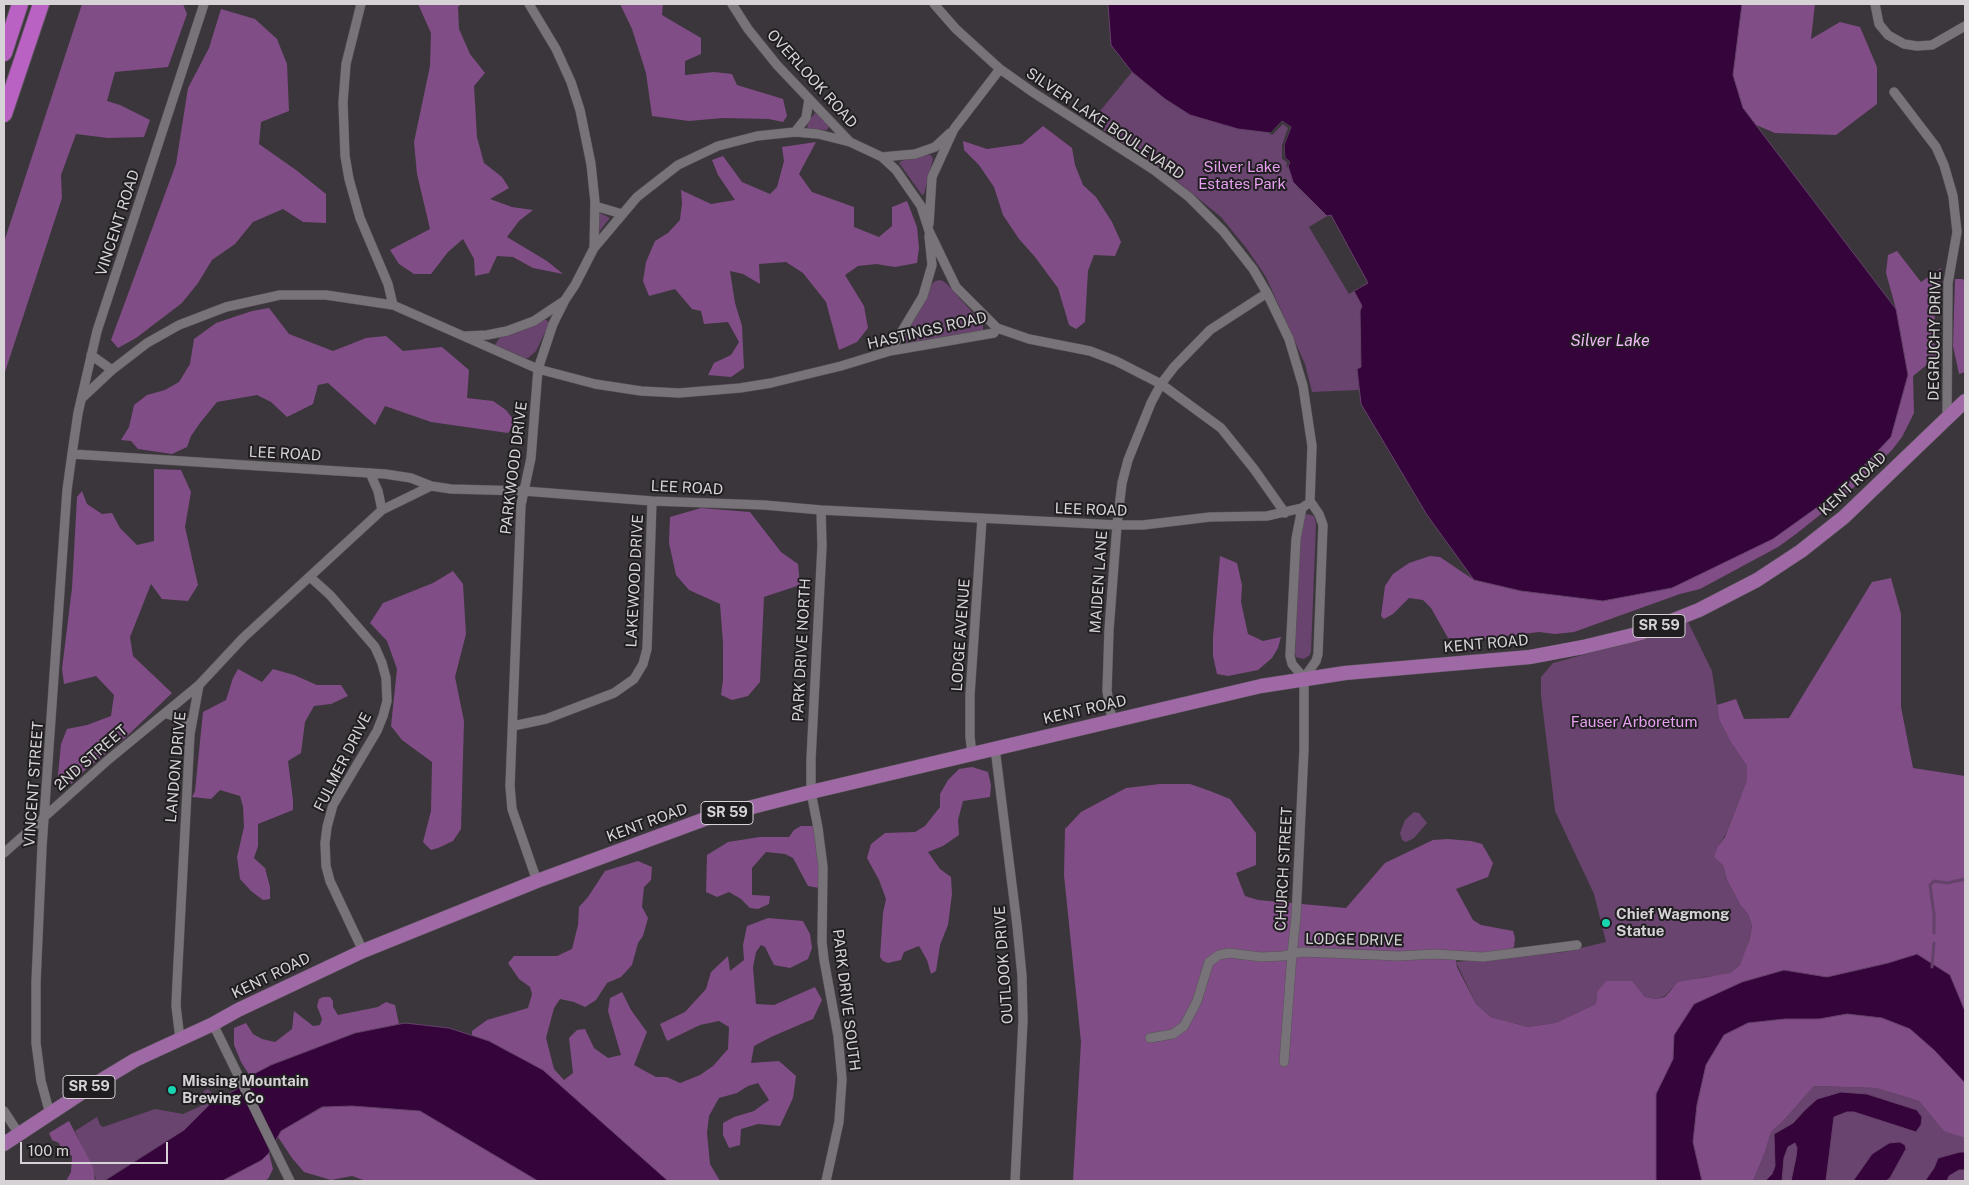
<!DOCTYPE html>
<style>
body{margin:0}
#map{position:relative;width:1969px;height:1185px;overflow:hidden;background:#3b363b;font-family:"Public Sans",sans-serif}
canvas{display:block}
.frame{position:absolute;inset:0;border:5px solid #d6d2d6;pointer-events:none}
.scale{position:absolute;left:20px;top:1142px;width:148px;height:22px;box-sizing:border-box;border:2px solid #d6d2d6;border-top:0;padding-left:6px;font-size:15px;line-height:18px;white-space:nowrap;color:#d6d2d6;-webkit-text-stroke:4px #201e21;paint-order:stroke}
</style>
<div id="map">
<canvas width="1969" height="1185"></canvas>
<div class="frame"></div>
<div class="scale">100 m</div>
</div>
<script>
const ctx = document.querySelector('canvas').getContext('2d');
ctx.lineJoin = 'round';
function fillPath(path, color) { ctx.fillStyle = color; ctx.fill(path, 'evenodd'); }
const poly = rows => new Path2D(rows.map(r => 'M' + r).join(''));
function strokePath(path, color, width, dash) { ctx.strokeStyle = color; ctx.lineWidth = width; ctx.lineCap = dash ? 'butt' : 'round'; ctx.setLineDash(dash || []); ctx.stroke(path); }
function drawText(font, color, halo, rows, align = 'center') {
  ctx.font = font + ' "Public Sans",sans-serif'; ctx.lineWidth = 4; ctx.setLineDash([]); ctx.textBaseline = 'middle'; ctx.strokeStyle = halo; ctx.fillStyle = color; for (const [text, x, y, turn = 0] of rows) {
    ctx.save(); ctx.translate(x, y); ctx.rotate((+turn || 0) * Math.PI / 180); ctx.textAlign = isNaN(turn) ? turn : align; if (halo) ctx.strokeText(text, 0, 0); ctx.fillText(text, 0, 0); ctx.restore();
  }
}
const green = poly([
 [1132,72,1165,99,1190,115,1238,129,1271,133,1282,121,1291,127,1285,158,1297,187,1327,216,1309,227,1349,294,1354,291,1362,306,1360,311,1361,367,1357,369,1359,390,1312,392,1305,364,1266,277,1247,249,1221,217,1161,168,1091,122],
 [815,113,830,125,827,130,807,129,808,122],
 [927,155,931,155,933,159,924,194,922,195,899,163,901,161],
 [600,213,610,218,598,233,599,214],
 [941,280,946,283,983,324,983,331,905,343,902,339,904,332,915,319,932,284,935,281],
 [544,320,547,320,549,324,536,351,528,358,525,358,495,345,500,337,519,331],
 [1307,514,1314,516,1316,523,1311,651,1310,655,1304,659,1296,657,1295,653,1301,520],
 [1688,622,1712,671,1719,719,1730,741,1747,766,1747,780,1726,834,1718,846,1727,880,1741,906,1748,914,1752,926,1746,953,1740,965,1730,973,1719,976,1703,977,1672,988,1665,996,1656,999,1645,997,1640,991,1597,992,1596,1004,1555,1023,1528,1027,1491,1017,1476,1004,1456,962,1564,952,1606,942,1594,894,1555,811,1541,695,1541,677,1553,663,1586,654],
 [1414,812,1419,813,1427,823,1414,838,1406,842,1402,840,1400,833,1405,820],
 [1814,1086,1876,1088,1919,1101,1944,1130,1965,1138,1965,1181,1753,1181,1765,1152,1771,1132,1784,1120],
 [208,1089,216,1098,184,1130,103,1181,95,1181,96,1179,75,1131,97,1117,100,1125,103,1127,155,1109,183,1114,201,1106,204,1091]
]);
const forest = poly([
 [82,4,183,4,187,14,168,67,115,72,107,101,120,105,150,120,144,137,108,138,76,134,61,175,62,198,4,375,4,242],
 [418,4,461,4,458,7,459,29,470,54,485,73,474,86,477,137,484,163,502,177,509,188,490,199,512,207,533,210,519,221,507,237,547,261,563,274,533,268,513,257,497,256,489,273,475,276,474,259,463,239,448,252,431,274,414,274,399,264,390,250,430,229,417,174,414,142,430,66,431,33],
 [620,4,663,4,662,15,701,38,701,54,685,61,685,75,714,72,732,74,737,85,783,99,787,116,783,122,769,119,723,118,689,121,652,116,646,73,632,29],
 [1742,4,1815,4,1811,39,1840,22,1860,27,1877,67,1877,104,1836,135,1775,133,1756,125,1743,108,1733,75],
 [221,9,255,19,277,39,287,64,289,111,261,122,259,144,296,170,326,194,326,223,303,222,283,209,253,222,235,244,212,260,198,283,182,303,136,338,118,348,111,340,176,164,188,88,209,48],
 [1043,126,1072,148,1075,165,1083,185,1096,197,1112,222,1121,242,1115,256,1094,255,1088,271,1085,322,1076,329,1069,325,1058,288,1035,257,1019,239,1003,215,994,187,979,165,964,150,963,141,987,149,1022,144],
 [816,142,799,174,812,192,854,207,854,227,879,237,892,226,892,207,907,201,917,227,919,248,917,263,895,267,876,264,858,266,845,275,864,306,868,328,857,342,839,350,826,302,803,273,786,262,759,264,760,284,743,274,730,271,735,303,742,326,744,368,731,377,708,375,714,363,731,355,739,342,728,322,704,324,701,311,692,309,675,289,649,296,643,281,646,262,655,241,668,233,680,220,682,203,681,190,711,204,735,200,718,175,712,160,723,156,742,182,770,194,777,187,784,161,782,147],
 [1897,251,1921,282,1941,268,1932,338,1939,355,1913,376,1914,413,1902,437,1892,450,1850,491,1796,534,1778,547,1700,589,1680,594,1574,632,1555,634,1539,632,1483,639,1448,638,1431,608,1423,600,1409,598,1393,614,1384,619,1381,616,1385,586,1393,574,1409,563,1430,556,1440,557,1474,580,1521,591,1603,601,1908,375,1896,309,1886,273,1888,255],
 [1955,279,1963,279,1965,283,1965,372,1959,374,1953,346],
 [269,308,289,334,333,351,366,338,386,336,403,351,442,347,469,370,467,398,493,401,506,410,516,423,508,433,431,422,385,406,375,425,328,383,318,385,313,404,287,417,271,402,257,395,217,402,200,423,191,436,187,447,172,454,138,449,131,441,121,440,129,427,134,405,147,395,165,390,179,382,190,364,194,339,216,323,252,311],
 [154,469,181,470,191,492,185,527,198,585,188,601,162,599,151,584,130,637,133,656,172,693,125,738,84,771,71,784,57,785,61,744,67,729,87,725,111,716,114,695,96,676,64,684,62,669,72,588,77,497,82,491,87,504,102,514,112,513,120,528,137,545,154,541],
 [701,508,750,512,781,552,798,564,800,585,764,597,760,682,748,696,732,700,721,695,723,680,723,643,720,604,689,590,676,575,669,543,670,517],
 [1220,556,1237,563,1242,585,1241,602,1248,634,1263,641,1281,637,1278,648,1272,658,1258,670,1228,676,1217,674,1213,656,1213,637],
 [453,571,463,584,466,634,455,677,464,721,461,829,453,841,438,848,431,850,423,842,431,811,432,762,402,740,391,726,397,669,387,641,370,623,383,603,433,583],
 [1891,578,1901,614,1901,707,1913,768,1965,776,1965,1138,1944,1131,1919,1101,1876,1088,1814,1086,1784,1120,1771,1132,1765,1152,1753,1181,1073,1181,1081,1042,1064,875,1065,829,1081,812,1126,788,1160,784,1190,784,1210,791,1230,799,1256,833,1256,865,1236,873,1245,896,1258,900,1346,908,1385,863,1433,840,1448,839,1471,841,1482,844,1493,863,1488,877,1456,889,1473,920,1481,925,1513,931,1515,938,1514,947,1509,951,1455,955,1457,967,1476,1004,1491,1017,1528,1027,1555,1023,1596,1004,1597,992,1606,981,1632,981,1645,997,1656,999,1665,997,1678,982,1730,973,1740,965,1749,941,1752,926,1748,914,1741,906,1727,880,1723,865,1714,857,1718,846,1725,837,1747,780,1747,766,1730,741,1719,719,1717,705,1736,699,1744,719,1789,718,1872,582],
 [238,669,262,682,273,669,294,675,317,685,341,685,348,696,331,704,314,706,305,722,301,753,288,761,293,800,293,810,258,824,258,846,254,858,265,868,270,887,270,899,263,900,251,891,240,879,237,857,244,827,243,807,240,796,220,790,211,799,192,797,195,791,203,712,226,700,233,678],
 [972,767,988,772,991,785,990,797,963,801,958,820,959,835,943,846,928,852,940,869,951,877,952,894,948,925,940,945,936,971,931,974,927,960,919,946,904,952,901,960,888,963,883,961,880,957,883,913,886,899,879,880,867,858,871,844,885,833,915,832,925,826,940,807,940,794,948,780,959,769],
 [801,826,813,826,822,864,819,888,808,886,793,858,785,854,766,852,752,868,752,895,770,896,769,904,758,909,750,908,741,899,729,892,717,897,706,892,707,855,728,842,760,837,789,837,794,830],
 [638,861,652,867,651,880,644,887,642,907,648,918,643,936,638,943,632,965,621,977,607,983,596,1000,585,1007,574,1002,560,999,554,1008,546,1038,554,1069,564,1080,573,1073,569,1038,577,1030,585,1029,594,1048,608,1058,621,1055,608,1011,610,998,622,992,631,1010,647,1032,634,1065,656,1077,667,1077,680,1083,700,1075,713,1066,728,1049,729,1027,719,1021,700,1025,667,1041,660,1024,685,1012,706,989,711,972,728,956,730,971,744,960,743,945,747,926,768,918,803,921,810,934,812,948,808,959,790,968,774,965,765,947,761,945,756,952,753,967,756,1004,774,1005,815,987,822,1000,813,1019,771,1037,754,1046,751,1063,779,1061,796,1076,793,1098,780,1126,758,1124,741,1129,740,1145,729,1148,723,1135,723,1123,734,1117,754,1111,769,1100,758,1083,748,1086,737,1093,719,1098,709,1116,707,1133,710,1164,720,1181,668,1181,598,1120,489,1041,472,1035,472,1031,487,1020,528,1008,532,994,530,987,519,979,508,963,514,956,557,956,572,949,578,925,579,907,588,897,605,871],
 [323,997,330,997,333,1001,333,1007,338,1015,378,1007,386,1002,395,1005,399,1024,355,1033,271,1065,250,1076,241,1062,234,1045,234,1028,246,1023,253,1034,262,1039,275,1042,292,1029,294,1011,313,1026,320,1025,322,1019,317,1006,319,999],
 [352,1106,420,1111,538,1181,366,1181,352,1176,331,1180,304,1172,292,1158,278,1137,281,1131,323,1107],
 [69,1121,93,1167,95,1181,66,1181,71,1172,72,1156,62,1150,59,1143,52,1140,49,1133],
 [269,1153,273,1169,268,1179,264,1181,222,1181,262,1160]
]);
const water = poly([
 [1108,4,1742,4,1733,75,1743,108,1896,309,1908,375,1891,437,1840,491,1773,539,1672,588,1603,601,1521,591,1474,580,1427,515,1361,404,1357,369,1361,367,1360,311,1362,306,1354,291,1368,283,1331,215,1327,216,1293,182,1288,166,1290,162,1285,158,1284,145,1291,127,1282,121,1271,133,1238,129,1190,115,1165,99,1132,72,1111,45,1108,4],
 [1917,954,1950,975,1965,1011,1965,1083,1934,1050,1910,1029,1882,1018,1847,1014,1819,1019,1785,1019,1748,1023,1724,1035,1706,1065,1697,1105,1693,1142,1702,1181,1656,1181,1656,1094,1673,1059,1674,1035,1694,1004,1742,982,1784,970,1827,977,1888,963,1917,954],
 [405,1023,449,1028,489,1041,543,1070,668,1181,538,1181,420,1111,352,1106,322,1107,281,1131,269,1153,262,1160,222,1181,104,1181,184,1130,216,1098,218,1100,237,1089,250,1076,271,1065,355,1033,405,1023],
 [1841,1092,1867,1094,1917,1110,1922,1117,1921,1125,1916,1132,1854,1112,1847,1112,1834,1117,1826,1181,1791,1181,1796,1157,1797,1148,1795,1143,1788,1147,1784,1158,1782,1181,1765,1181,1772,1174,1775,1166,1774,1134,1793,1123,1805,1110,1817,1099,1841,1092],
 [1900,1142,1905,1145,1906,1149,1890,1178,1886,1181,1853,1181,1872,1154,1889,1143,1900,1142],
 [1960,1152,1965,1152,1965,1170,1959,1170,1949,1176,1947,1181,1925,1181,1934,1168,1938,1158,1960,1152]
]);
const pier = poly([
 [1282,121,1291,127,1284,145,1285,158,1290,162,1286,169,1287,162,1282,159,1282,145,1288,128,1283,124,1272,135,1268,132,1271,132]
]);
const stream = poly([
 [1934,933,1934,914,1930,885,1934,881,1947,883,1965,879],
 [1932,967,1934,943]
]);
const minor = poly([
 [361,4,346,64,343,102,345,156,349,179,360,218,388,284,393,305],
 [529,4,556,49,571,82,580,110,591,164,595,202,594,248],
 [732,4,748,29,777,65,850,142,882,157,896,170,921,206,929,231,956,287,997,328],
 [934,4,956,29,1000,69,1034,93,1154,170,1189,197,1223,231,1253,269,1267,293,1289,339,1303,386,1312,446,1310,501,1319,514,1323,525,1318,654,1316,661,1304,678],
 [1875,4,1879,24,1888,35,1904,44,1917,46,1932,45,1965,26],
 [1894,92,1936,147,1944,165,1953,196,1957,232,1948,283,1947,418],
 [795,132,806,118,809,99],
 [882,157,915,154,935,147,950,133],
 [595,206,622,214],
 [929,224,932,177,954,129,1000,69],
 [465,336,487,335,507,331,534,321,564,301],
 [890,351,923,296,932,265,929,236],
 [91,355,112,370],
 [82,398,112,370,147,343,179,325,226,307,280,295,326,295,393,305,538,369,595,384,641,391,679,393,740,388,771,383,841,366,890,351,994,333,997,328,1029,339,1090,351,1116,361,1161,384,1221,428,1254,469,1285,513],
 [72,454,385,474,411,478,431,486,451,489,524,491,652,501,764,505,821,510,1117,525,1143,525,1210,517,1267,516,1302,508],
 [370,473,378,491,382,510],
 [821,510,822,546,811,759,811,792,818,828,823,867,822,942,824,960,838,1036,842,1079,839,1122,826,1181],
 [310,577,330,595,375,647,382,663,386,678,387,701,383,716,377,731,333,805,327,827,325,843,326,866,330,881,363,951],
 [1304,678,1292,664,1290,656,1296,539,1302,508,1306,505],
 [165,713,179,718,191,726],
 [1112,720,1107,691,1109,630,1117,525,1122,483,1128,460,1151,403,1161,384,1174,367,1210,330,1267,293],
 [513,726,546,719,614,693,634,679,643,664,647,649,652,501],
 [995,748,1017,925,1022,976,1023,1020,1015,1181],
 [972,754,970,737,970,695,982,519],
 [4,853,108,760,199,685],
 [537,881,512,809,510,786,521,505,531,458,538,369,553,324,565,300,575,285,594,248,637,197,678,165,718,146,757,136,795,132,818,134,850,142],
 [213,1024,290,1181],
 [1150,1038,1173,1034,1184,1026,1197,1001,1209,962,1219,955,1229,953,1261,957,1283,956,1302,952,1399,956,1435,954,1483,957,1577,945],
 [180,1039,176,1006,177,983,190,734,199,685,243,638,382,510,431,486],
 [1284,1062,1292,954,1296,917,1304,749,1304,678],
 [4,1111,19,1134],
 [50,1114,41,1081,36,1043,36,982,42,847,67,490,72,454,78,413,97,331,204,4]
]);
const primary = poly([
 [4,1144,92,1086,135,1060,213,1024,238,1010,363,951,537,881,705,819,811,792,1261,686,1345,673,1530,657,1583,647,1641,633,1699,610,1757,580,1801,551,1844,517,1965,401]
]);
const motorway = poly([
 [4,53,20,4],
 [4,114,41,4]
]);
const markers = [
 [1606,923,5,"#18d5b2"],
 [172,1090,5,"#18d5b2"]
];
const shields = [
 [1659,626,52],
 [727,813,52],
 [89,1087,52]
];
const shieldNames = [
 ["SR 59",1659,626],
 ["SR 59",727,813],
 ["SR 59",89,1087]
];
const streetNames = [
 ["OVERLOOK ROAD",812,79,48],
 ["SILVER LAKE BOULEVARD",1105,124,34],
 ["VINCENT ROAD",118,223,-72],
 ["HASTINGS ROAD",927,331,-13],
 ["DEGRUCHY DRIVE",1935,336,-89],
 ["LEE ROAD",285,454,3],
 ["PARKWOOD DRIVE",514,468,-83],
 ["KENT ROAD",1853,484,-43],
 ["LEE ROAD",687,488,3],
 ["LEE ROAD",1091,510,2],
 ["LAKEWOOD DRIVE",635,581,-87],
 ["MAIDEN LANE",1099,582,-86],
 ["LODGE AVENUE",961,635,-86],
 ["KENT ROAD",1486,644,-5],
 ["PARK DRIVE NORTH",802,650,-87],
 ["KENT ROAD",1085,710,-13],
 ["2ND STREET",91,758,-41],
 ["FULMER DRIVE",343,762,-63],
 ["LANDON DRIVE",176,767,-85],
 ["VINCENT STREET",34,784,-86],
 ["KENT ROAD",647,823,-20],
 ["CHURCH STREET",1284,869,-87],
 ["LODGE DRIVE",1354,940,1],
 ["OUTLOOK DRIVE",1004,965,-94],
 ["KENT ROAD",271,976,-26],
 ["PARK DRIVE SOUTH",846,1000,83]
];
const parkNames = [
 ["Silver Lake",1242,167],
 ["Estates Park",1242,184],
 ["Fauser Arboretum",1634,722]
];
const poiNames = [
 ["Chief Wagmong",1616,914],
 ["Statue",1616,931],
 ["Missing Mountain",182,1081],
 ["Brewing Co",182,1098]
];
const waterNames = [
 ["Silver Lake",1610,341]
];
fillPath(green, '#69446e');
fillPath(forest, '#804d86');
fillPath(water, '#35043b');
strokePath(water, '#65426a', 1);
fillPath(pier, '#3b363b');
strokePath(stream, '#65426a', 3);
strokePath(minor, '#585358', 10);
strokePath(primary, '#585358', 15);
strokePath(motorway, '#585358', 18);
strokePath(minor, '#787379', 9);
strokePath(primary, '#9f69a6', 14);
strokePath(motorway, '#b962c4', 16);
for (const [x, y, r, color] of markers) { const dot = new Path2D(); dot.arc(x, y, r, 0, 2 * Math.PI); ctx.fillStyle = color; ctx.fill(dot); strokePath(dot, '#201e21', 2); }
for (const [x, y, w] of shields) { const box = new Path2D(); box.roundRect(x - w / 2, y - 11.5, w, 23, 4); ctx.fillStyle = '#201e21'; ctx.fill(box); strokePath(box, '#d6d2d6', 1); }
drawText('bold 14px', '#d6d2d6', null, shieldNames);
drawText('15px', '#d6d2d6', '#201e21', streetNames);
drawText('15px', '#e8a0f0', '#201e21', parkNames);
drawText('bold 15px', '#d6d2d6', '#201e21', poiNames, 'left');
drawText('italic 16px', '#f2b8f9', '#201e21', waterNames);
</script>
